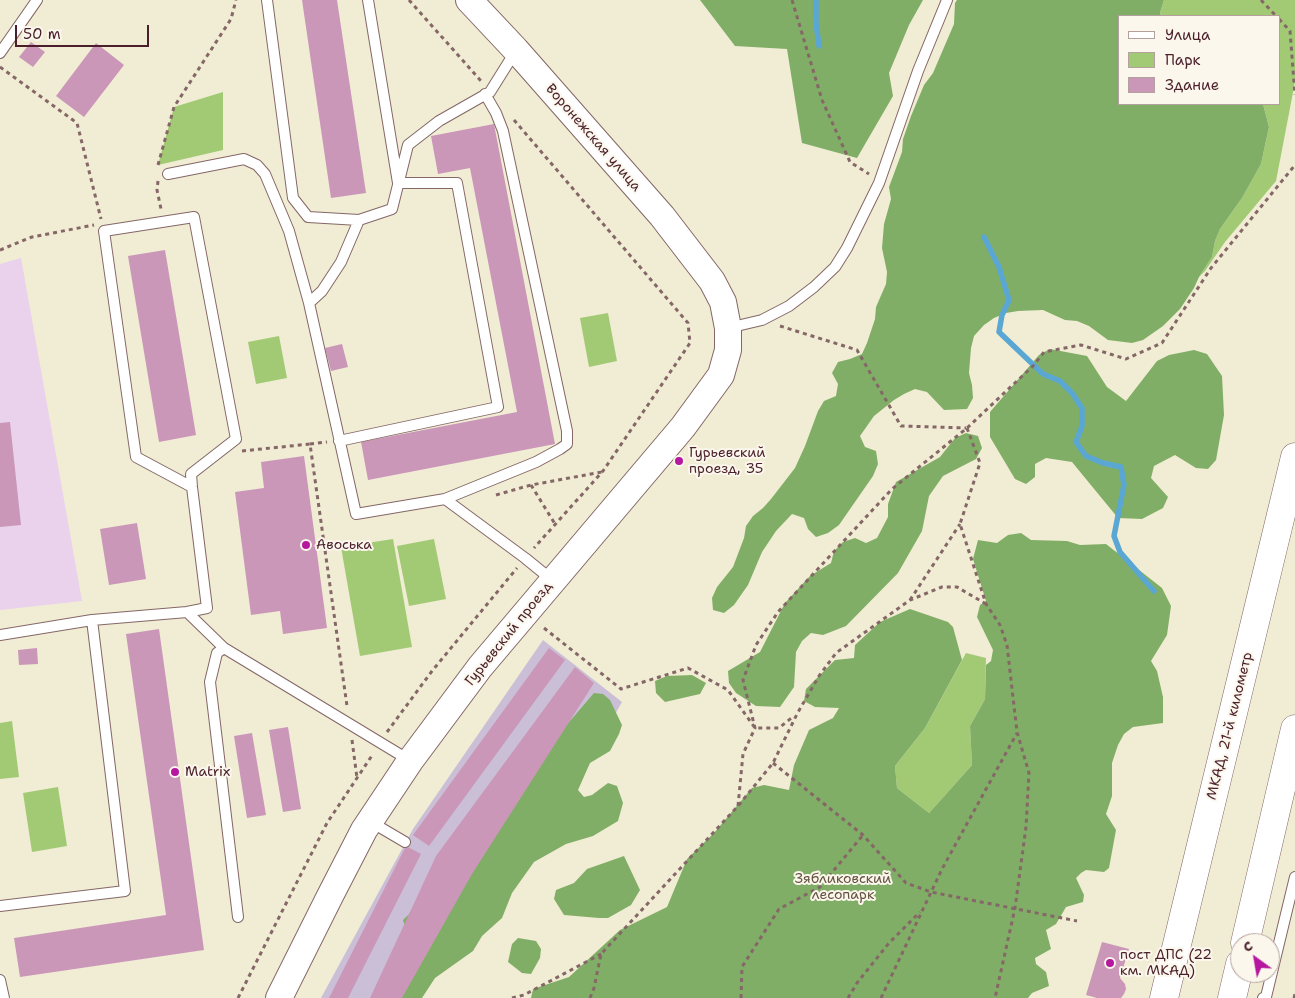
<!DOCTYPE html>
<meta charset="utf-8">
<style>
body{margin:0}
#map{position:relative;width:1295px;height:998px;overflow:hidden;background:#f1ecd4;font-family:"Shantell Sans",sans-serif}
canvas{display:block}
.legend{position:absolute;left:1118px;top:15px;width:162px;height:90px;box-sizing:border-box;background:#fbf7ec;border:1px solid #b4a19f;margin:0;padding:6px 9px;list-style:none;font-size:15px;color:#4a1f2b}
.legend li{display:flex;align-items:center;gap:10px;height:25px}
.legend b{width:25px;border:1px solid #b4a19f}
.north{position:absolute;left:1230px;top:933px;width:50px;height:50px;box-sizing:border-box;background:#fbf7ec;border:1px solid #b4a19f;border-radius:50%;rotate:328deg;font-size:14px;font-weight:700;line-height:20px;text-align:center;color:#4a1f2b}
.north::after{content:'';display:block;margin:auto;width:18px;height:22px;background:#b5179e;clip-path:polygon(50% 0,100% 100%,50% 72%,0 100%)}
.scale{position:absolute;left:15px;top:25px;width:134px;height:22px;box-sizing:border-box;border:2px solid #4a1f2b;border-top:0;padding-left:6px;font-size:15px;line-height:18px;white-space:nowrap;color:#4a1f2b;-webkit-text-stroke:4px #fbf7ec;paint-order:stroke}
</style>
<div id="map">
<canvas width="1295" height="998"></canvas>
<ul class="legend">
<li><b style="height:6px;background:#fff"></b>Улица</li>
<li><b style="height:14px;background:#a2ca75"></b>Парк</li>
<li><b style="height:14px;background:#ca97b9"></b>Здание</li>
</ul>
<div class="north">С</div>
<div class="scale">50 m</div>
</div>
<script>
const ctx = document.querySelector('canvas').getContext('2d');
ctx.lineJoin = 'round';
function fillPath(path, color) { ctx.fillStyle = color; ctx.fill(path, 'evenodd'); }
const poly = rows => new Path2D(rows.map(r => 'M' + r).join(''));
function strokePath(path, color, width, dash) { ctx.strokeStyle = color; ctx.lineWidth = width; ctx.lineCap = dash ? 'butt' : 'round'; ctx.setLineDash(dash || []); ctx.stroke(path); }
function drawText(font, color, halo, rows, align = 'center') {
  ctx.font = font + ' "Shantell Sans",sans-serif'; ctx.lineWidth = 4; ctx.setLineDash([]); ctx.textBaseline = 'middle'; ctx.strokeStyle = halo; ctx.fillStyle = color; for (const [text, x, y, turn = 0] of rows) {
    ctx.save(); ctx.translate(x, y); ctx.rotate((+turn || 0) * Math.PI / 180); ctx.textAlign = isNaN(turn) ? turn : align; if (halo) ctx.strokeText(text, 0, 0); ctx.fillText(text, 0, 0); ctx.restore();
  }
}
const built = poly([
 [21,258,82,601,0,610,0,264]
]);
const industrial = poly([
 [543,640,622,702,594,751,408,998,321,998,413,829]
]);
const green = poly([
 [1164,0,1295,0,1295,82,1276,181,1225,242,1205,271,1199,277,1212,257,1215,241,1220,229,1242,198,1261,164,1269,127,1263,104,1279,104,1279,16,1161,16,1160,13],
 [223,92,223,150,158,165,174,107],
 [608,313,617,361,589,367,580,318],
 [279,336,287,378,256,384,248,342],
 [393,539,412,647,360,656,341,547],
 [434,539,446,599,409,606,397,546],
 [966,653,986,658,985,699,970,726,972,765,929,813,897,788,895,766,925,728],
 [12,721,19,777,0,779,0,723],
 [58,787,67,846,32,852,23,793]
]);
const forest = poly([
 [700,0,923,0,909,25,889,73,893,96,857,158,802,143,787,49,735,46],
 [957,0,1164,0,1160,13,1161,16,1119,16,1119,104,1263,104,1269,127,1261,164,1242,198,1220,229,1215,241,1212,257,1199,277,1194,288,1180,309,1163,326,1143,340,1132,343,1108,340,1089,326,1077,321,1065,320,1043,310,1018,311,1006,313,994,318,984,325,974,336,971,348,969,373,972,385,973,398,967,409,944,410,927,392,915,389,904,394,894,400,874,416,860,436,865,447,876,451,878,464,873,476,839,525,828,533,816,537,808,529,804,518,792,514,776,531,762,552,748,585,734,605,724,613,713,610,712,598,717,587,733,567,744,538,746,526,753,516,763,508,771,499,795,468,805,446,818,411,824,401,836,396,838,384,832,373,838,362,850,359,862,354,867,343,875,319,876,307,886,284,887,272,882,248,884,224,891,199,889,187,902,152,903,139,911,116,924,85,933,73,954,24,955,3],
 [1050,349,1087,356,1107,387,1126,401,1157,361,1169,355,1194,350,1207,354,1222,376,1224,415,1216,460,1208,469,1196,468,1175,455,1154,466,1151,478,1168,497,1163,508,1142,519,1118,518,1072,462,1046,458,1035,464,1035,477,1026,484,1015,479,990,437,990,412,1039,355],
 [966,433,978,436,982,448,976,459,943,476,929,496,922,531,898,573,846,626,823,635,811,633,802,641,796,652,794,687,780,707,756,706,736,693,729,683,728,671,760,652,785,603,810,576,831,563,834,551,843,542,855,538,866,543,877,538,888,517,888,504,896,482,940,457,955,438],
 [1021,533,1031,540,1067,541,1080,545,1106,544,1162,588,1171,606,1167,635,1151,661,1157,671,1163,697,1163,723,1133,727,1124,734,1118,745,1112,763,1112,796,1106,814,1116,830,1109,868,1104,872,1086,870,1081,873,1076,878,1084,895,1083,902,1066,907,1056,924,1046,930,1051,949,1035,958,1036,964,1046,972,1049,986,1032,993,1028,998,531,998,533,989,569,977,620,930,667,907,687,859,714,833,752,788,764,785,789,790,794,765,809,730,833,718,839,708,815,707,804,701,806,689,835,660,854,658,855,645,880,622,910,609,948,622,953,627,962,660,925,728,895,766,897,788,929,813,972,765,970,726,985,699,986,665,991,661,993,650,977,617,980,605,986,601,973,559,978,540,997,543,1008,535],
 [692,675,706,683,700,694,665,702,656,693,655,681,667,676],
 [594,693,603,694,610,700,622,725,619,734,610,751,590,763,578,790,584,797,592,795,608,783,617,786,623,803,618,821,593,836,566,844,534,862,512,893,502,918,482,936,473,951,435,978,422,998,378,998,409,938,403,920,437,887,558,735],
 [624,856,640,890,631,905,608,918,599,918,564,915,554,899,556,890,574,883,587,869],
 [518,938,536,941,541,949,540,958,531,974,522,973,508,962,512,944]
]);
const stream = poly([
 [816,0,816,23,819,46],
 [984,237,999,267,1009,300,1002,315,999,332,1043,374,1060,381,1072,393,1082,408,1082,426,1076,442,1086,456,1103,463,1121,467,1124,485,1114,536,1120,552,1154,591]
]);
const building = poly([
 [302,0,337,0,366,193,331,198],
 [31,42,45,52,33,67,19,57],
 [96,43,124,65,84,117,56,96],
 [494,124,555,444,368,480,361,442,517,412,470,168,438,174,431,136],
 [165,250,196,435,159,442,128,256],
 [342,344,348,367,331,371,325,348],
 [10,422,21,525,0,527,0,423],
 [304,456,327,628,283,634,280,611,251,615,235,492,264,488,261,462],
 [137,523,146,579,109,585,100,529],
 [159,629,204,950,20,977,14,938,166,915,126,634],
 [37,648,38,664,19,665,18,650],
 [549,648,565,660,429,846,413,835],
 [575,667,594,683,472,874,402,998,370,998,436,856],
 [288,727,301,809,283,812,269,730],
 [252,733,266,815,247,818,234,736],
 [406,846,421,854,348,998,329,998],
 [1102,942,1129,949,1120,978,1125,984,1126,989,1124,994,1121,998,1097,998,1086,995]
]);
const path = poly([
 [409,0,481,81],
 [792,0,822,100,850,162,869,174],
 [1261,0,1276,16],
 [1279,19,1290,31,1295,95],
 [0,67,77,123,101,219],
 [514,120,688,323,690,343,603,471,534,548],
 [158,165,174,107,231,19,236,0],
 [158,181,157,190,161,209],
 [0,250,32,237,94,225],
 [780,326,857,350,901,426,966,428],
 [967,428,980,463,960,524,986,604,1000,625,1007,645,1017,732,1029,773,1026,827,1015,908,995,998],
 [310,444,327,442],
 [242,451,310,444,347,706],
 [531,485,555,524],
 [496,495,531,485,602,472],
 [910,600,960,524],
 [544,628,621,689,688,668,728,690,755,728,779,728,794,716],
 [387,732,432,671,517,568],
 [352,740,357,778],
 [773,763,863,835,906,883,931,892,1077,921],
 [738,806,743,754,755,728,743,680,756,645,778,612,892,489,967,428,1034,365,1044,352,1081,345,1126,359,1162,343,1211,268,1295,165],
 [238,998,327,823,373,754],
 [512,998,524,995,601,954],
 [590,998,594,988,601,954,738,806,773,763,797,714,819,676,836,653,910,600,942,587,957,587,986,604],
 [741,998,742,967,779,909,820,887,863,835],
 [848,998,857,983,889,943,920,912],
 [881,998,942,869,1017,733],
 [1294,998,1295,994]
]);
const service = poly([
 [267,0,293,198,308,217,359,220,392,209,408,145,439,121,490,92,515,52],
 [0,53,37,0],
 [168,174,244,159,257,165,265,174,289,231,309,303],
 [359,220,341,262,322,291,309,303,356,514,445,499,525,558,552,580],
 [728,328,762,320,789,306,814,287,835,267,847,248,879,183,918,71,947,0],
 [339,441,498,407,457,183,398,183,368,0],
 [445,499,536,462,560,449,567,444,567,431,503,131,496,113,485,94],
 [187,612,207,608,192,487,191,474,236,439,194,217,104,231,136,457,192,487],
 [0,635,92,620,187,612,224,648,409,760],
 [224,648,217,653,210,682,238,917],
 [371,822,405,842],
 [0,906,125,891,92,620],
 [0,980,4,998],
 [1263,998,1266,997,1295,877]
]);
const tertiary = poly([
 [279,998,330,896,364,830,410,761,480,667,683,427,721,375,728,350,728,328,723,302,712,281,662,216,516,50,469,0]
]);
const trunk = poly([
 [1245,943,1295,729],
 [1164,998,1295,457],
 [1232,998,1240,964]
]);
const markers = [
 [679,461,5,"#b5179e"],
 [306,545,5,"#b5179e"],
 [175,772,5,"#b5179e"],
 [1110,963,5,"#b5179e"]
];
const streetNames = [
 ["Воронежская улица",593,138,49],
 ["Гурьевский проезд",509,634,-51],
 ["МКАД, 21-й километр",1230,726,-76]
];
const poiNames = [
 ["Гурьевский",689,453],
 ["проезд, 35",689,469],
 ["Авоська",316,545],
 ["Matrix",185,772],
 ["пост ДПС (22",1120,955],
 ["км. МКАД)",1120,971]
];
const parkNames = [
 ["Зябликовский",843,879],
 ["лесопарк",843,895]
];
fillPath(built, '#ead1ec');
fillPath(industrial, '#cabfd6');
fillPath(green, '#a2ca75');
fillPath(forest, '#81ae66');
strokePath(stream, '#5aa7d3', 5.5);
fillPath(building, '#ca97b9');
strokePath(service, '#846766', 12);
strokePath(tertiary, '#846766', 28);
strokePath(trunk, '#846766', 29);
strokePath(path, '#846766', 3, [4, 4]);
strokePath(service, '#fff', 10);
strokePath(tertiary, '#fff', 26);
strokePath(trunk, '#fff', 28);
for (const [x, y, r, color] of markers) { const dot = new Path2D(); dot.arc(x, y, r, 0, 2 * Math.PI); ctx.fillStyle = color; ctx.fill(dot); strokePath(dot, '#fbf7ec', 2); }
drawText('14px', '#4a1f2b', '#fbf7ec', streetNames);
drawText('14px', '#4a1f2b', '#fbf7ec', poiNames, 'left');
drawText('14px', '#645241', '#fbf7ec', parkNames);
</script>
